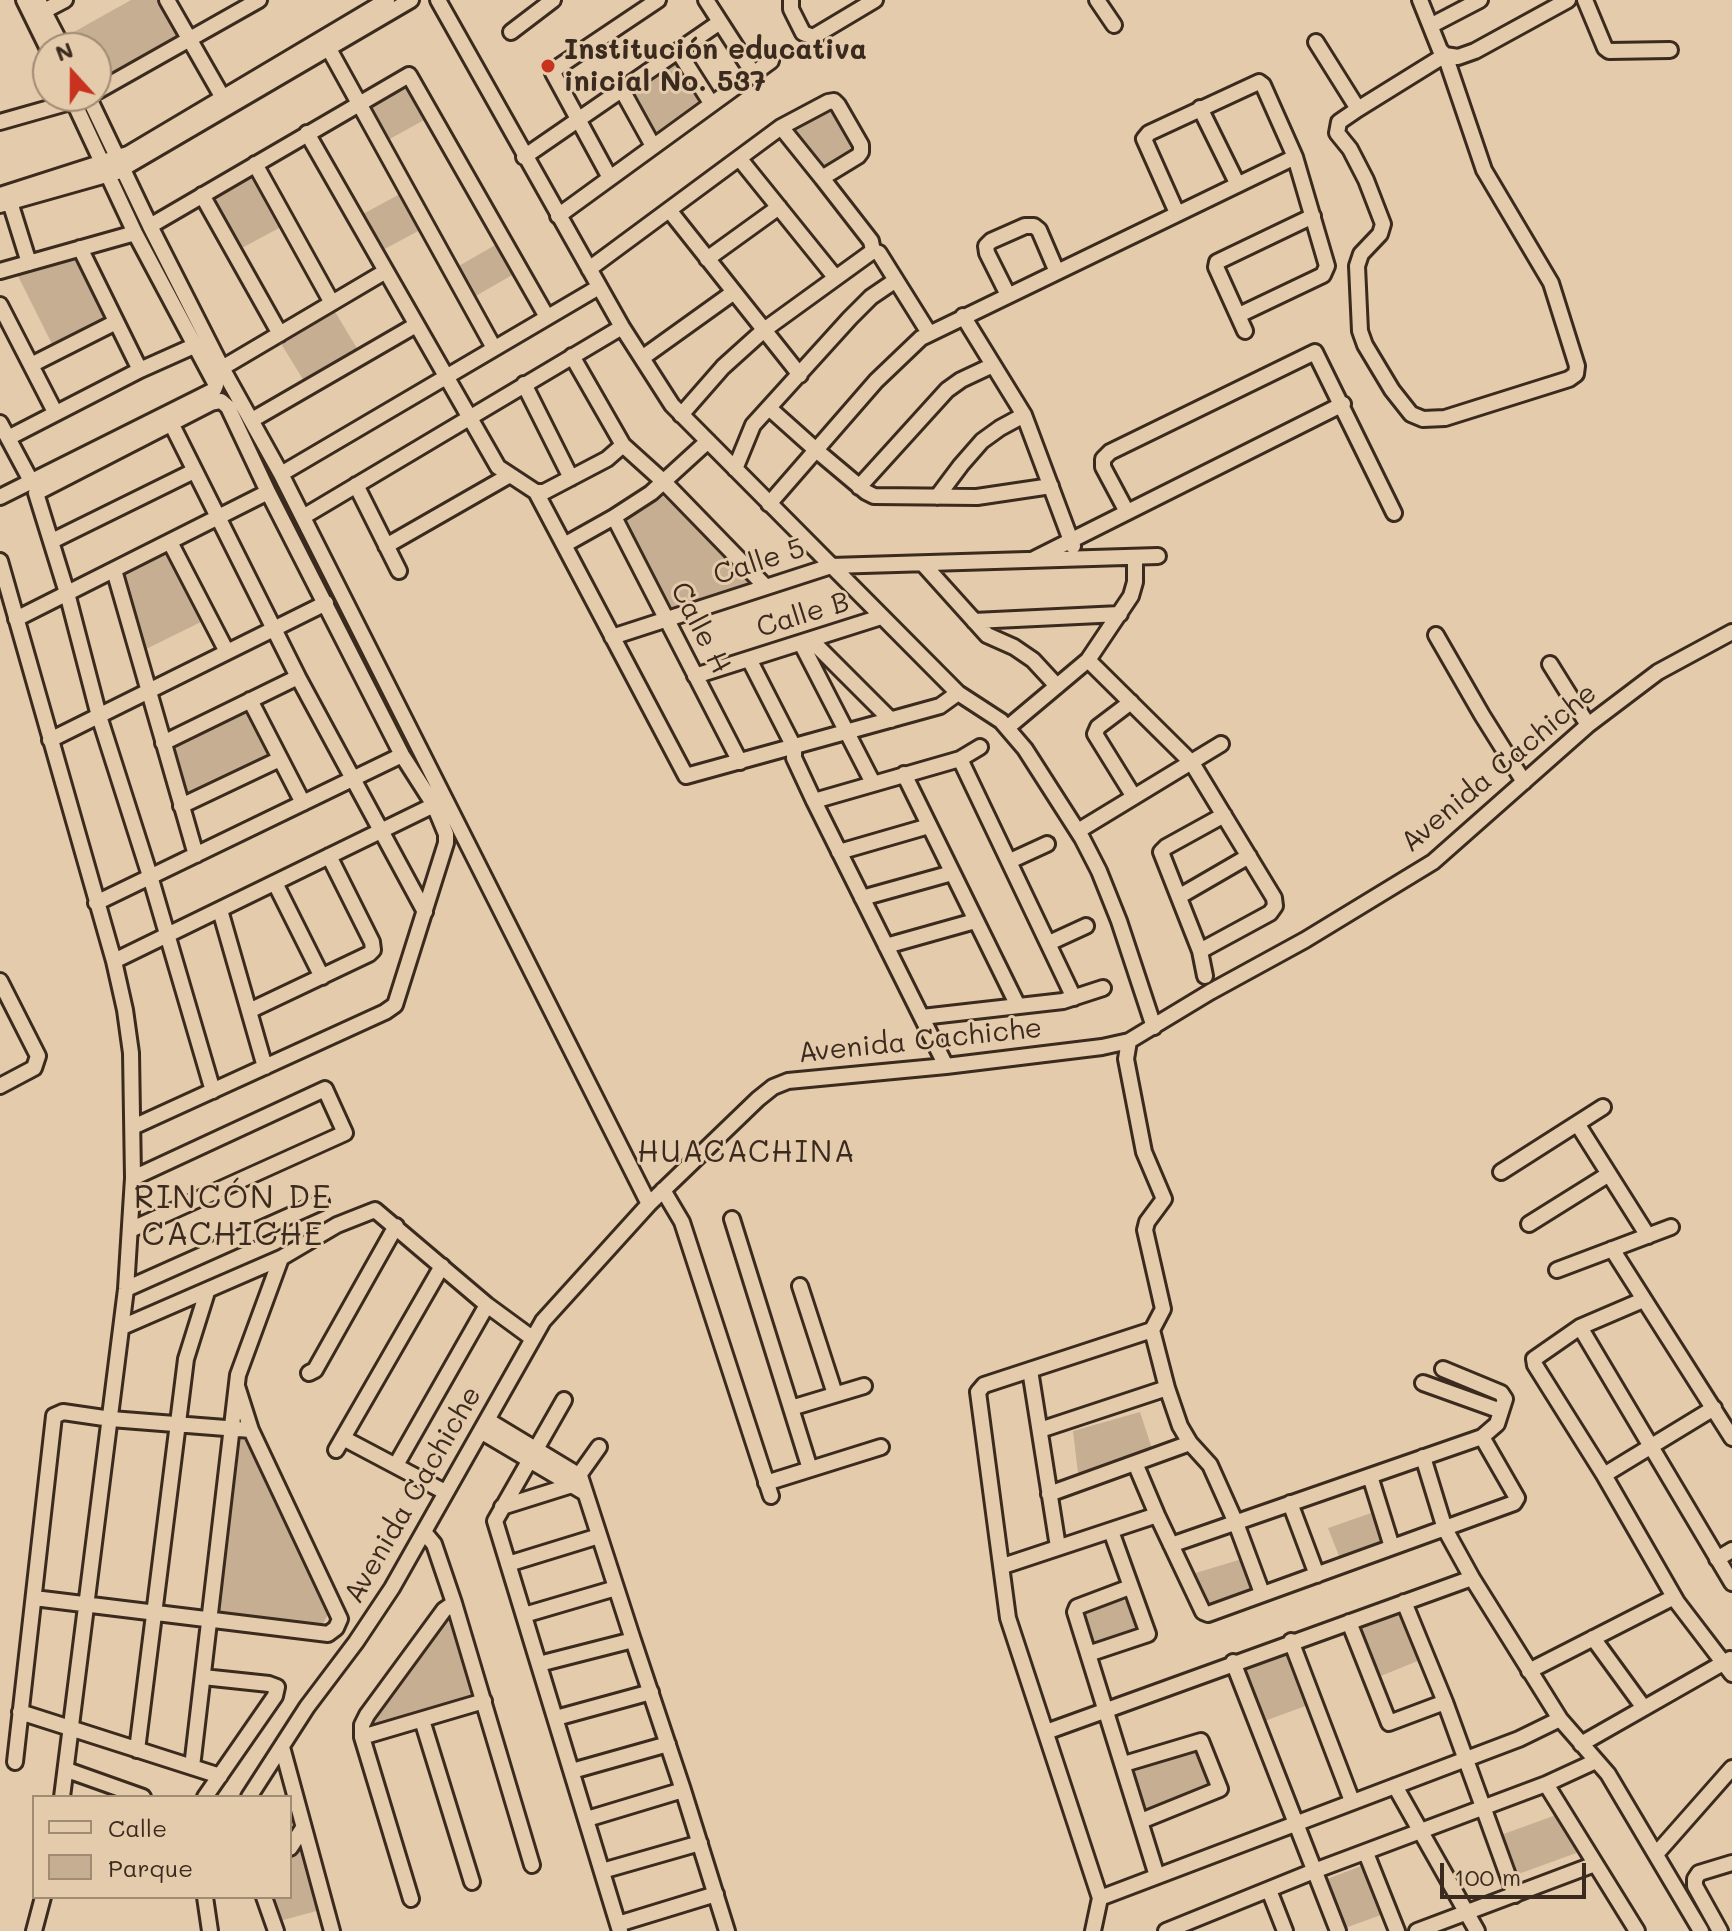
<!DOCTYPE html>
<meta charset="utf-8">
<style>
body{margin:0}
#map{position:relative;width:1732px;height:1931px;overflow:hidden;background:#e4cbac;font-family:Mali,sans-serif}
canvas{display:block}
.legend{position:absolute;left:32px;top:1795px;width:260px;height:104px;box-sizing:border-box;background:#e4cbac;border:2px solid #a08b73;margin:0;padding:10px 14px;list-style:none;font-size:24px;color:#3b2a1e}
.legend li{display:flex;align-items:center;gap:16px;height:40px}
.legend b{width:40px;border:2px solid #a08b73}
.north{position:absolute;left:32px;top:32px;width:80px;height:80px;box-sizing:border-box;background:#e4cbac;border:2px solid #a08b73;border-radius:50%;rotate:339deg;font-size:22px;font-weight:700;line-height:32px;text-align:center;color:#3b2a1e}
.north::after{content:'';display:block;margin:auto;width:28px;height:36px;background:#c8321e;clip-path:polygon(50% 0,100% 100%,50% 72%,0 100%)}
.scale{position:absolute;left:1440px;top:1863px;width:146px;height:36px;box-sizing:border-box;border:4px solid #3b2a1e;border-top:0;padding-left:10px;font-size:24px;line-height:28px;white-space:nowrap;color:#3b2a1e;-webkit-text-stroke:6px #e4cbac;paint-order:stroke}
</style>
<div id="map">
<canvas width="1732" height="1931"></canvas>
<ul class="legend">
<li><b style="height:10px;background:#e4cbac"></b>Calle</li>
<li><b style="height:22px;background:#c5ae92"></b>Parque</li>
</ul>
<div class="north">N</div>
<div class="scale">100 m</div>
</div>
<script>
const ctx = document.querySelector('canvas').getContext('2d');
ctx.lineJoin = 'round';
function fillPath(path, color) { ctx.fillStyle = color; ctx.fill(path, 'evenodd'); }
const poly = rows => new Path2D(rows.map(r => 'M' + r).join(''));
function strokePath(path, color, width, dash) { ctx.strokeStyle = color; ctx.lineWidth = width; ctx.lineCap = dash ? 'butt' : 'round'; ctx.setLineDash(dash || []); ctx.stroke(path); }
function drawText(font, color, halo, rows, align = 'center') {
  ctx.font = font + ' Mali,sans-serif'; ctx.lineWidth = 6; ctx.setLineDash([]); ctx.textBaseline = 'middle'; ctx.strokeStyle = halo; ctx.fillStyle = color; for (const [text, x, y, turn = 0] of rows) {
    ctx.save(); ctx.translate(x, y); ctx.rotate((+turn || 0) * Math.PI / 180); ctx.textAlign = isNaN(turn) ? turn : align; if (halo) ctx.strokeText(text, 0, 0); ctx.fillText(text, 0, 0); ctx.restore();
  }
}
const green = poly([
 [131,0,162,0,185,38,96,88,96,48,70,48,65,37],
 [678,58,706,103,657,139,629,93],
 [407,84,426,119,386,141,367,107],
 [829,105,856,150,823,173,792,133,792,128],
 [252,174,281,227,240,249,212,198],
 [400,194,420,230,381,251,361,215],
 [497,244,514,274,474,297,457,267],
 [77,253,110,322,55,350,15,270],
 [334,310,358,350,304,381,280,342],
 [662,495,752,582,753,588,671,614,624,521,645,509],
 [169,546,207,619,140,652,117,572],
 [249,706,276,757,189,800,173,744],
 [1140,1412,1155,1458,1079,1482,1073,1431],
 [234,1433,250,1434,330,1611,321,1627,213,1615],
 [1377,1511,1388,1548,1342,1564,1328,1528],
 [1242,1559,1256,1594,1206,1613,1189,1575],
 [1123,1600,1129,1603,1142,1635,1091,1651,1080,1614],
 [446,1612,452,1612,479,1698,370,1733,367,1725],
 [1402,1612,1420,1660,1376,1678,1358,1632,1360,1627],
 [1288,1653,1308,1705,1262,1722,1242,1673,1245,1668],
 [1196,1750,1201,1754,1215,1791,1142,1816,1130,1773],
 [1556,1815,1579,1852,1513,1876,1498,1836],
 [300,1842,320,1910,276,1922,270,1897,290,1897,290,1858],
 [1361,1866,1381,1915,1345,1928,1327,1879]
]);
const minor = poly([
 [24,0,48,49],
 [38,0,63,48],
 [167,0,223,98],
 [438,0,622,327,672,405,958,693,1001,721,1025,749,1082,838,1099,871,1119,921,1154,1027],
 [706,0,753,73],
 [791,0,791,9,803,33,813,37,875,0],
 [1097,0,1114,25],
 [1585,0,1605,48,1609,51,1670,50],
 [44,11,65,0],
 [1432,25,1480,0],
 [511,32,553,0],
 [1316,42,1358,109,1339,122,1337,133,1350,149,1366,180,1383,224,1380,234,1361,254,1357,266,1360,331,1365,345,1392,390,1411,414,1423,419,1445,418,1569,379,1576,374,1577,366,1551,283,1484,170,1445,55,1440,50,1420,0],
 [329,49,494,348],
 [678,51,711,103],
 [622,90,653,146],
 [96,92,259,0],
 [88,96,150,226,222,368,281,474,649,1204],
 [1200,108,1237,183],
 [1358,109,1445,55,1458,57,1475,51,1568,0],
 [0,122,74,101],
 [307,133,498,467,536,492,544,492,607,459,623,445],
 [524,157,720,22],
 [739,158,835,277],
 [255,164,332,303],
 [610,178,553,73,558,67,658,0],
 [822,178,871,241,873,251],
 [0,195,128,154,387,0],
 [202,195,280,334],
 [10,202,29,263],
 [0,205,117,172,411,0],
 [669,210,800,375],
 [1177,213,1144,139,1149,133,1259,82,1263,85,1295,157,1327,266,1323,275,1239,315],
 [558,216,771,61],
 [150,226,409,75,547,317],
 [80,248,140,370],
 [707,259,779,207],
 [589,269,781,127,828,102,834,101,838,105,861,145,861,152,858,156,822,178,781,127],
 [0,271,135,233],
 [1008,295,987,253,986,246,991,241,1025,226,1034,226,1039,230,1057,272],
 [0,305,55,412],
 [963,316,1024,415,1073,546],
 [1245,331,1216,267,1217,262,1313,216],
 [572,356,623,445,664,482,766,587],
 [642,358,734,292],
 [31,365,116,322],
 [222,368,386,271],
 [524,384,571,478],
 [769,408,816,450,866,492,874,496,977,497,1051,486],
 [681,415,723,367,764,330,873,251,879,253,929,333],
 [252,420,416,325],
 [0,423,31,481],
 [171,423,298,677,425,912],
 [8,438,140,370,196,345],
 [735,469,753,425,850,318,871,297,896,280],
 [281,474,599,287],
 [356,485,399,571],
 [859,487,947,390,961,380,993,365],
 [536,492,686,776,940,706,958,693],
 [0,497,214,390,216,385,135,233,71,96],
 [937,497,961,465,982,441,1000,428,1024,415],
 [769,504,876,381,921,338,1295,157],
 [1127,512,1103,467,1103,459,1110,452,1315,352,1394,513],
 [303,517,622,327],
 [614,517,740,762],
 [52,541,194,471],
 [170,542,227,652],
 [564,545,614,517,651,493,708,441],
 [386,546,510,475],
 [1034,559,1343,404],
 [0,561,114,961,125,1010,131,1053,133,1178,126,1289,62,1797],
 [924,565,987,635,1014,647,1033,660,1057,686],
 [114,570,196,855],
 [16,619,268,492],
 [974,621,1120,614],
 [1436,635,1482,715,1524,782],
 [612,637,831,566,1158,556],
 [811,640,891,720],
 [801,643,873,783],
 [749,659,794,747,794,758,814,801,946,1066],
 [1088,660,1192,763,1274,898,1275,906,1270,913,1200,951],
 [1550,664,1588,725],
 [695,676,881,617],
 [250,700,303,803],
 [1131,702,1098,727,1095,734,1134,797],
 [1007,728,1088,660,1131,596,1135,582,1135,557],
 [50,740,326,603],
 [163,743,298,677],
 [960,759,1074,998],
 [904,774,1018,1006],
 [814,801,960,759,980,747],
 [181,806,280,759],
 [1078,831,1221,744],
 [839,852,929,826],
 [1010,861,1047,844],
 [275,883,322,977],
 [1180,896,1249,856],
 [862,898,952,873],
 [96,903,402,755],
 [220,910,265,1067],
 [1049,943,1086,926],
 [886,946,975,921],
 [114,961,434,805],
 [1205,976,1200,951,1161,852,1166,847,1224,815],
 [0,981,38,1056,34,1068,0,1086],
 [249,1011,369,954,373,950,372,942,329,856],
 [922,1017,1063,1001,1103,988],
 [1129,1041,1126,1059,1144,1152,1164,1199,1147,1222,1145,1230,1163,1309,1152,1330,1167,1388,1180,1426,1190,1443,1210,1465,1236,1523,1262,1593],
 [1578,1125,1648,1236],
 [133,1127,385,1012,395,1005,446,843,446,834,434,805,402,755,268,492,228,407,221,401,211,403,36,493,67,593,99,716,150,876,213,1091],
 [1501,1172,1603,1107],
 [663,1190,682,1222,771,1496],
 [732,1219,810,1469],
 [1529,1224,1609,1174],
 [130,1230,345,1133,325,1089,133,1178],
 [1612,1249,1732,1438],
 [1557,1270,1671,1227],
 [800,1286,835,1394],
 [126,1289,321,1202],
 [1643,1300,1580,1327,1534,1359,1535,1365,1604,1475,1677,1602,1732,1674],
 [122,1327,281,1258,337,1225,375,1210,487,1305,532,1338],
 [1580,1327,1732,1583],
 [1030,1370,1058,1547],
 [309,1373,315,1370,396,1226],
 [1423,1383,1501,1411],
 [564,1400,495,1521,620,1931],
 [791,1408,864,1386],
 [489,1421,580,1476,633,1640],
 [1040,1430,1167,1388],
 [482,1432,585,1493],
 [343,1438,445,1492],
 [336,1450,442,1266],
 [1423,1457,1445,1529,1472,1578,1560,1719,1608,1774,1701,1931],
 [1135,1463,1157,1515,1203,1612,1208,1614,1514,1503,1517,1498,1482,1437],
 [396,1465,487,1305],
 [1604,1475,1714,1408],
 [1370,1476,1392,1547],
 [766,1483,881,1447],
 [1049,1494,1190,1443],
 [1290,1503,1317,1575],
 [502,1507,572,1485,599,1447],
 [424,1532,434,1544,454,1603,532,1865],
 [1171,1545,1482,1437,1497,1424,1505,1399,1501,1393,1443,1369],
 [1717,1559,1732,1550],
 [508,1564,599,1536],
 [1003,1566,1157,1515],
 [1130,1587,1077,1607,1075,1612,1157,1876],
 [34,1598,328,1634,336,1628,340,1619,251,1430,237,1386],
 [1404,1602,1445,1702,1515,1895],
 [524,1615,616,1588],
 [1349,1622,1389,1723,1445,1702],
 [1593,1638,1644,1708],
 [1291,1641,1352,1801],
 [1088,1654,1148,1634,1111,1531],
 [1233,1662,1338,1931],
 [539,1664,633,1640,683,1790],
 [1529,1671,1674,1597],
 [203,1677,269,1684,277,1687,275,1696,205,1797],
 [20,1712,220,1776],
 [556,1718,651,1692],
 [422,1720,472,1882],
 [1046,1732,1472,1578],
 [362,1737,484,1701],
 [1581,1744,1730,1659],
 [282,1747,332,1931],
 [137,1750,186,1359,207,1292],
 [15,1762,54,1416,63,1412,111,1419,251,1430],
 [1124,1764,1201,1741,1220,1789,1141,1821],
 [192,1767,238,1375,281,1258],
 [67,1770,143,1797],
 [572,1771,668,1744],
 [1546,1784,1637,1931],
 [1395,1786,1477,1931],
 [249,1797,307,1707,356,1642,392,1588,543,1321,649,1204,758,1099,773,1087,788,1081,946,1066,1102,1047,1129,1041,1210,992,1305,940,1433,862,1588,725,1658,672,1732,632],
 [587,1819,683,1790,727,1931],
 [290,1848,303,1828],
 [1366,1853,1397,1931],
 [1657,1853,1732,1768],
 [602,1871,700,1843],
 [1269,1890,1285,1931],
 [205,1897,210,1931],
 [264,1897,276,1931],
 [1100,1898,1519,1739,1560,1719],
 [411,1899,362,1737,362,1725,367,1715,444,1610,454,1603],
 [618,1924,716,1894],
 [34,1931,43,1897],
 [1093,1931,1100,1898,1008,1618,978,1392,984,1385,1152,1330],
 [1166,1931,1314,1871,1546,1784,1596,1761],
 [1417,1931,1595,1864],
 [1720,1931,1695,1886,1695,1879,1699,1873,1732,1863]
]);
const markers = [
 [548,66,8,"#c8321e"]
];
const poiNames = [
 ["Institución educativa",564,50],
 ["inicial No. 537",564,82]
];
const streetNames = [
 ["Calle 5",759,562,-18],
 ["Calle B",803,615,-17],
 ["Calle H",700,628,63],
 ["Avenida Cachiche",1499,768,-40],
 ["Avenida Cachiche",920,1041,-6],
 ["Avenida Cachiche",413,1495,-60]
];
const neighbourhoodNames = [
 ["HUACACHINA",747,1153]
];
const quarterNames = [
 ["RINCÓN DE",233,1198],
 ["CACHICHE",233,1235]
];
fillPath(green, '#c5ae92');
strokePath(minor, '#3b2a1e', 20);
strokePath(minor, '#e4cbac', 14);
for (const [x, y, r, color] of markers) { const dot = new Path2D(); dot.arc(x, y, r, 0, 2 * Math.PI); ctx.fillStyle = color; ctx.fill(dot); strokePath(dot, '#e4cbac', 3); }
drawText('bold 28px', '#3b2a1e', '#e4cbac', poiNames, 'left');
drawText('28px', '#3b2a1e', '#e4cbac', streetNames);
ctx.letterSpacing = '2px';
drawText('30px', '#3b2a1e', '#e4cbac', neighbourhoodNames);
ctx.letterSpacing = '0px';
ctx.letterSpacing = '2px';
drawText('32px', '#3b2a1e', '#e4cbac', quarterNames);
ctx.letterSpacing = '0px';
</script>
